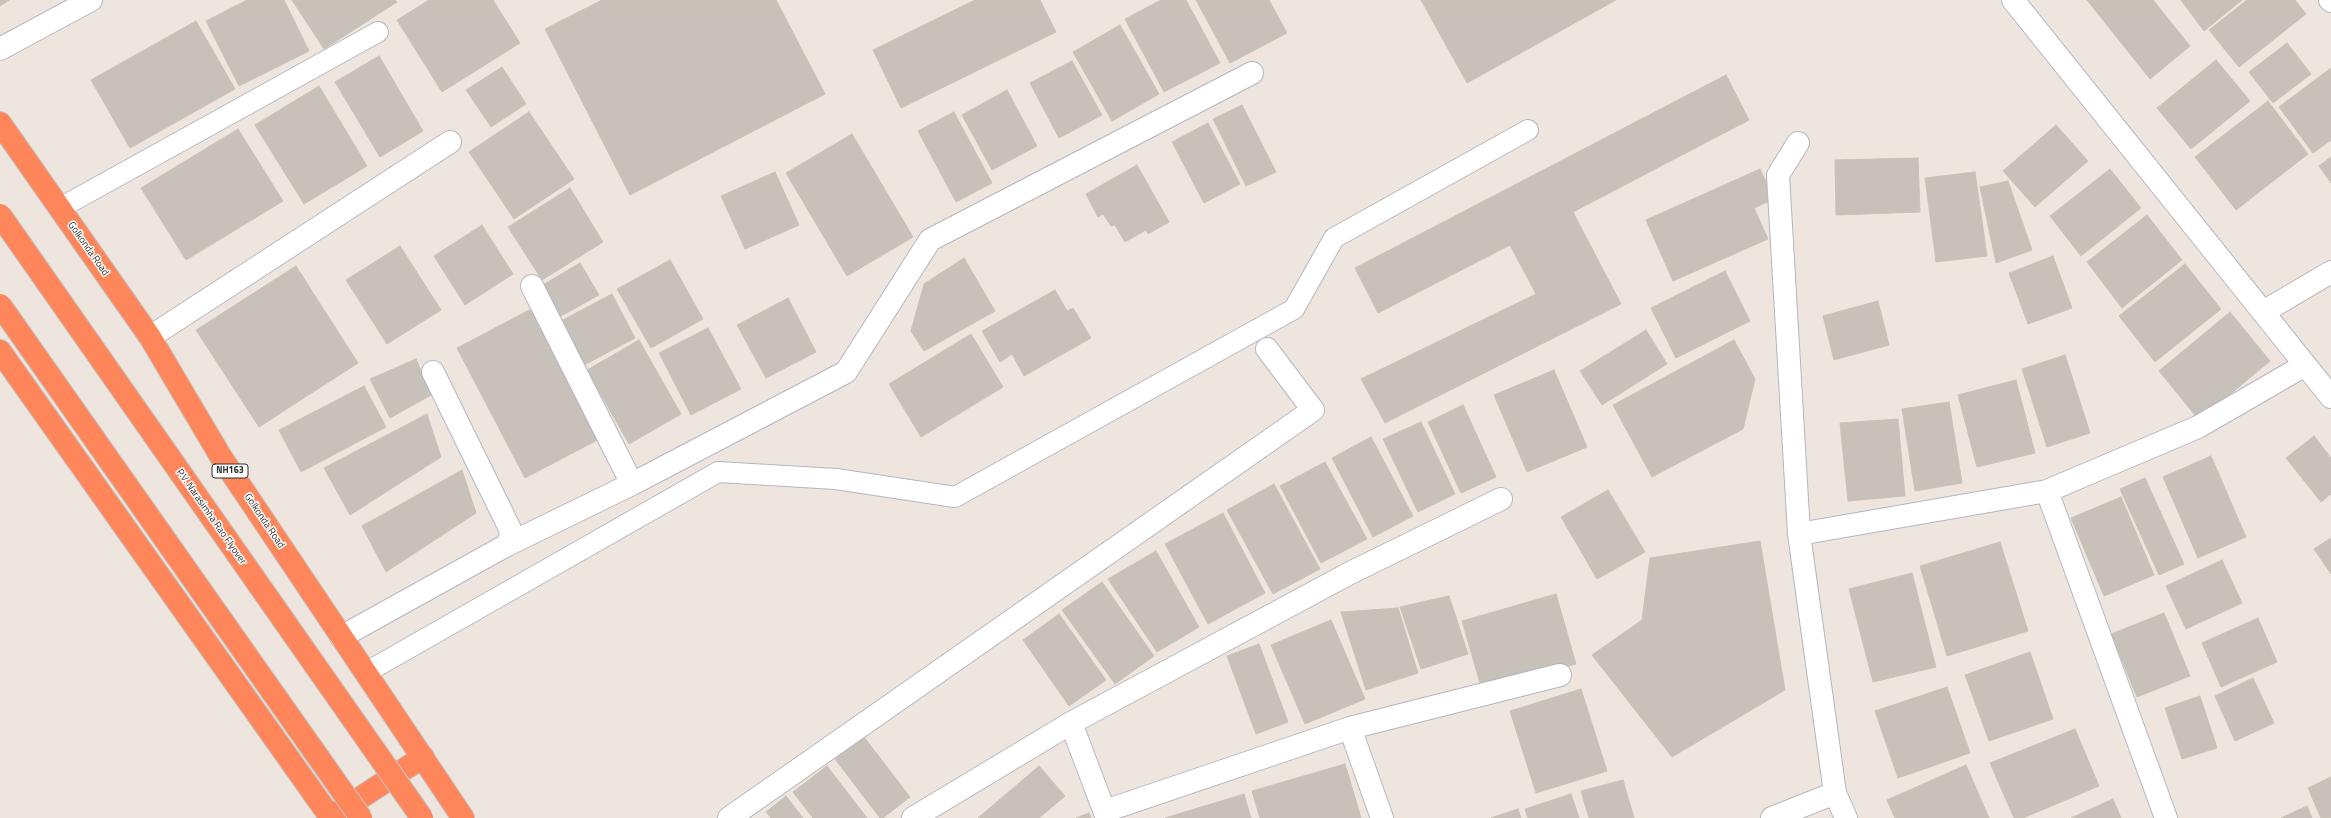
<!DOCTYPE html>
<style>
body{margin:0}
canvas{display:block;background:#efe5df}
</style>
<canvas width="2331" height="818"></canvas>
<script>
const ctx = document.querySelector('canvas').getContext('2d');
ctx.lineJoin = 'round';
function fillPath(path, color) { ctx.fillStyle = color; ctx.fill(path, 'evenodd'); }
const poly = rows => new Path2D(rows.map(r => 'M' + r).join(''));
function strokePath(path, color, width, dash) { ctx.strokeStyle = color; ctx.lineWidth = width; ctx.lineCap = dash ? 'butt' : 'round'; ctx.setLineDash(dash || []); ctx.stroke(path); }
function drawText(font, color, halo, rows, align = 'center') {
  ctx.font = font + ' "Titillium Web",sans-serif'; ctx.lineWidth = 3; ctx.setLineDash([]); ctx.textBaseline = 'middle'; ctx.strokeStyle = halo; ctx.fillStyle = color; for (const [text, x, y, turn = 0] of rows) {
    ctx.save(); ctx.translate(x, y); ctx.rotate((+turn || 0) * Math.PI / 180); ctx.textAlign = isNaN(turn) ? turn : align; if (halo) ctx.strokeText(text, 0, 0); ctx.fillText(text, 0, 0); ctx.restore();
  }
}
const building = poly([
 [0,0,9,0,0,6,0,0],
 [247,0,284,0,309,51,239,86,206,21,247,0],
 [292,0,395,0,397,2,324,49,292,0],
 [429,0,493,0,520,43,442,92,397,20,429,0],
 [602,0,776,0,825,94,630,195,545,29,602,0],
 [975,0,1040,0,1056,32,901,108,873,50,975,0],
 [1161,0,1186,0,1220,63,1164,92,1125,19,1161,0],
 [1196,0,1269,0,1287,33,1230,63,1196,0],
 [1421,0,1616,0,1467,83,1421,0],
 [2087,0,2153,0,2190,46,2150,79,2087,0],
 [2181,0,2242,0,2204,31,2181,0],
 [2247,0,2295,0,2306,14,2239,67,2209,30,2247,0],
 [196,21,235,89,130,148,91,80,196,21],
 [1120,25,1159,94,1112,121,1073,52,1120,25],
 [2287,43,2311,74,2273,103,2249,72,2287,43],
 [379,56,423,131,380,157,335,82,379,56],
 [2216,60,2250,101,2191,149,2157,108,2216,60],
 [1072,61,1102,115,1059,138,1030,83,1072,61],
 [502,67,526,104,491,127,466,90,502,67],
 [2331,68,2331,140,2313,153,2279,107,2331,68],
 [1726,75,1749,120,1573,212,1621,304,1385,423,1361,379,1536,294,1510,245,1378,313,1355,268,1726,75],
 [319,86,367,166,304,204,255,125,319,86],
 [1007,90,1037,146,992,170,962,115,1007,90],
 [2268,101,2308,154,2236,210,2195,157,2268,101],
 [1242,105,1276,172,1246,186,1213,119,1242,105],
 [529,112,574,179,514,219,469,152,529,112],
 [954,112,992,183,956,202,918,131,954,112],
 [1208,123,1240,184,1204,203,1172,142,1208,123],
 [2056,125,2088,161,2035,207,2003,171,2056,125],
 [238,129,283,201,186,260,141,188,238,129],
 [852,134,913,237,847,276,786,173,852,134],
 [2331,157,2331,183,2319,166,2331,157],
 [1918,158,1920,212,1836,215,1835,160,1918,158],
 [1137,165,1169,222,1148,234,1146,230,1125,242,1115,225,1111,226,1103,214,1098,217,1086,194,1137,165],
 [1760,169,1774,199,1754,208,1768,239,1673,281,1646,220,1760,169],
 [2110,169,2141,208,2081,256,2050,216,2110,169],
 [775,172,799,225,745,249,721,196,775,172],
 [1975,172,1987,256,1936,262,1925,178,1975,172],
 [2008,181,2032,250,1996,263,1980,187,2008,181],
 [570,188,603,242,542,280,508,227,570,188],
 [2147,215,2182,260,2122,308,2087,262,2147,215],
 [482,225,513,274,465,305,434,256,482,225],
 [400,246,441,310,387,344,346,280,400,246],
 [2053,256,2072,308,2028,324,2009,273,2053,256],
 [964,258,995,311,924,351,911,331,924,284,964,258],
 [670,260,703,319,651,348,617,289,670,260],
 [580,263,599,295,554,320,536,289,580,263],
 [2185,264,2221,309,2155,362,2119,316,2185,264],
 [296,266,358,363,259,427,196,330,296,266],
 [1725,271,1750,321,1676,358,1651,308,1725,271],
 [1055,290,1067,311,1073,308,1091,338,1024,376,1012,354,1000,362,982,331,1055,290],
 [612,294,635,338,582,366,559,322,612,294],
 [788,298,816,352,766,378,737,325,788,298],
 [1878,301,1889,345,1834,360,1823,316,1878,301],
 [535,307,603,437,525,478,457,348,535,307],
 [2230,312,2270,361,2199,420,2159,371,2230,312],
 [708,328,741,389,691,415,659,353,708,328],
 [1646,330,1667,364,1602,405,1580,371,1646,330],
 [971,334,1003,387,921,437,889,384,971,334],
 [639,340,681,414,629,444,587,370,639,340],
 [1734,340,1755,379,1743,429,1652,477,1613,405,1734,340],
 [2065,355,2090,433,2047,447,2022,369,2065,355],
 [416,359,431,395,390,418,370,379,416,359],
 [1554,370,1587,447,1527,472,1494,395,1554,370],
 [2016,380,2035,453,1977,467,1958,395,2016,380],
 [364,386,386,427,301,472,279,430,364,386],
 [1949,402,1962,483,1915,491,1902,409,1949,402],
 [1463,405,1496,477,1461,493,1428,422,1463,405],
 [427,414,441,457,350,515,324,468,427,414],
 [1898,419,1905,496,1848,501,1840,423,1898,419],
 [1421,422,1455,494,1418,512,1383,439,1421,422],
 [2314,436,2331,458,2331,494,2321,502,2286,458,2314,436],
 [1371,437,1413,516,1373,537,1332,458,1371,437],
 [2211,456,2246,537,2198,558,2163,477,2211,456],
 [1325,462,1367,539,1321,563,1280,486,1325,462],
 [462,470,476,513,386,572,362,526,462,470],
 [2145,478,2184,564,2159,575,2120,489,2145,478],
 [1274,484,1320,569,1273,594,1227,510,1274,484],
 [1608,490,1645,552,1597,579,1561,517,1608,490],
 [2121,497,2154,575,2104,596,2071,518,2121,497],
 [1223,513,1265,593,1208,624,1165,544,1223,513],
 [2331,538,2331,574,2314,549,2331,538],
 [1760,541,1785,690,1672,757,1592,655,1642,620,1650,558,1760,541],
 [2000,542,2028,631,1947,656,1920,566,2000,542],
 [1156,551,1199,627,1157,652,1108,579,1156,551],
 [2222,560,2242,603,2186,629,2166,586,2222,560],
 [1912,573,1936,667,1873,682,1849,589,1912,573],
 [1102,582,1154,656,1115,684,1062,610,1102,582],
 [1556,594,1576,664,1482,690,1462,621,1556,594],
 [1449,596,1468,654,1421,669,1400,607,1449,596],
 [1398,608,1418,673,1366,690,1341,612,1398,608],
 [2164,613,2190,676,2137,697,2111,634,2164,613],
 [1059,614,1106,680,1069,706,1023,640,1059,614],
 [2258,618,2277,662,2221,687,2202,643,2258,618],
 [1331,620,1365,699,1305,724,1271,645,1331,620],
 [1259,644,1288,722,1256,734,1227,656,1259,644],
 [2030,652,2053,719,1989,741,1965,675,2030,652],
 [2253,678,2274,723,2235,741,2215,696,2253,678],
 [1947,687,1970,753,1898,778,1875,711,1947,687],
 [1581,689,1607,771,1536,793,1510,711,1581,689],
 [2200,696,2217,748,2182,759,2165,708,2200,696],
 [2075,729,2099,786,2023,818,2014,818,1990,763,2075,729],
 [864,737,910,797,883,818,880,818,835,759,864,737],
 [1345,764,1361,818,1260,818,1252,791,1345,764],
 [1966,765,1989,818,1895,818,1887,800,1966,765],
 [827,766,867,818,813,818,793,792,827,766],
 [1039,766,1065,796,1039,818,978,818,1039,766],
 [2331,777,2331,818,2321,818,2308,788,2331,777],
 [1623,780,1634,818,1589,818,1581,791,1623,780],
 [1244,794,1251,818,1165,818,1244,794],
 [1571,794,1579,818,1528,818,1525,809,1571,794],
 [786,796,803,818,771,818,766,812,786,796],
 [2113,799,2121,818,2071,818,2113,799],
 [2307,806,2312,818,2281,818,2307,806],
 [1518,809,1521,818,1491,818,1518,809],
 [1089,813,1091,818,1076,818,1089,813]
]);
const lane = poly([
 [60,208,378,32],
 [365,673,718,472,836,479,955,497,1294,309,1334,238,1528,130]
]);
const street = poly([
 [2330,0,2331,1],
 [1798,143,1778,175,1799,534,1835,793,1846,818],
 [532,286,632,484],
 [2263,312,2331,272],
 [150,337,450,142],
 [2047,491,2166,818],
 [1799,534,2047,491,2198,427,2305,365],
 [507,545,632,484,846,372,930,240,1252,73],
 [341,637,507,545,511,535,510,529,433,372],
 [1071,723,1107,818],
 [1350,728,1382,818],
 [1105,811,1350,728,1560,675],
 [729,818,1313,410,1267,349],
 [913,818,1071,723,1350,573,1501,499],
 [1772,818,1835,793]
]);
const secondary = poly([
 [2013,0,2331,397],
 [0,49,91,0]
]);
const highway = poly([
 [0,123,150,337,221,457,463,818],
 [0,351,331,818],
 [334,815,423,757]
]);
const highwayBridge = poly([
 [0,215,422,818],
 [0,305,361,818]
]);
const shields = [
 [230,471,36]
];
const shieldNames = [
 ["NH163",230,471]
];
const streetNames = [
 ["Golkonda Road",88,249,55],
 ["P.V. Narasimha Rao Flyover",211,517,55],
 ["Golkonda Road",264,521,56]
];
fillPath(building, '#c8c1ba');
strokePath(building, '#cbc1b8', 1);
strokePath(lane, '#b3b7c1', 22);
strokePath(street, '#b3b7c1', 24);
strokePath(secondary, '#b3b7c1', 24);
strokePath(highway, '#c4c4c4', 24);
strokePath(lane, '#fff', 20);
strokePath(street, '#fff', 22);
strokePath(secondary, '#fff', 22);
strokePath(highway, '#ff865a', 22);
strokePath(highwayBridge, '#c4c4c4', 24, []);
strokePath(highwayBridge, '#ff865a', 22);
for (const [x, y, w] of shields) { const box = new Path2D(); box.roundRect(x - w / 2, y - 7, w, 14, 3); ctx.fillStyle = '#fff'; ctx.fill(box); strokePath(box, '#2d2d2d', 1); }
drawText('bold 9px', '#2d2d2d', null, shieldNames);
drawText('10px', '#2d2d2d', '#fff', streetNames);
</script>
